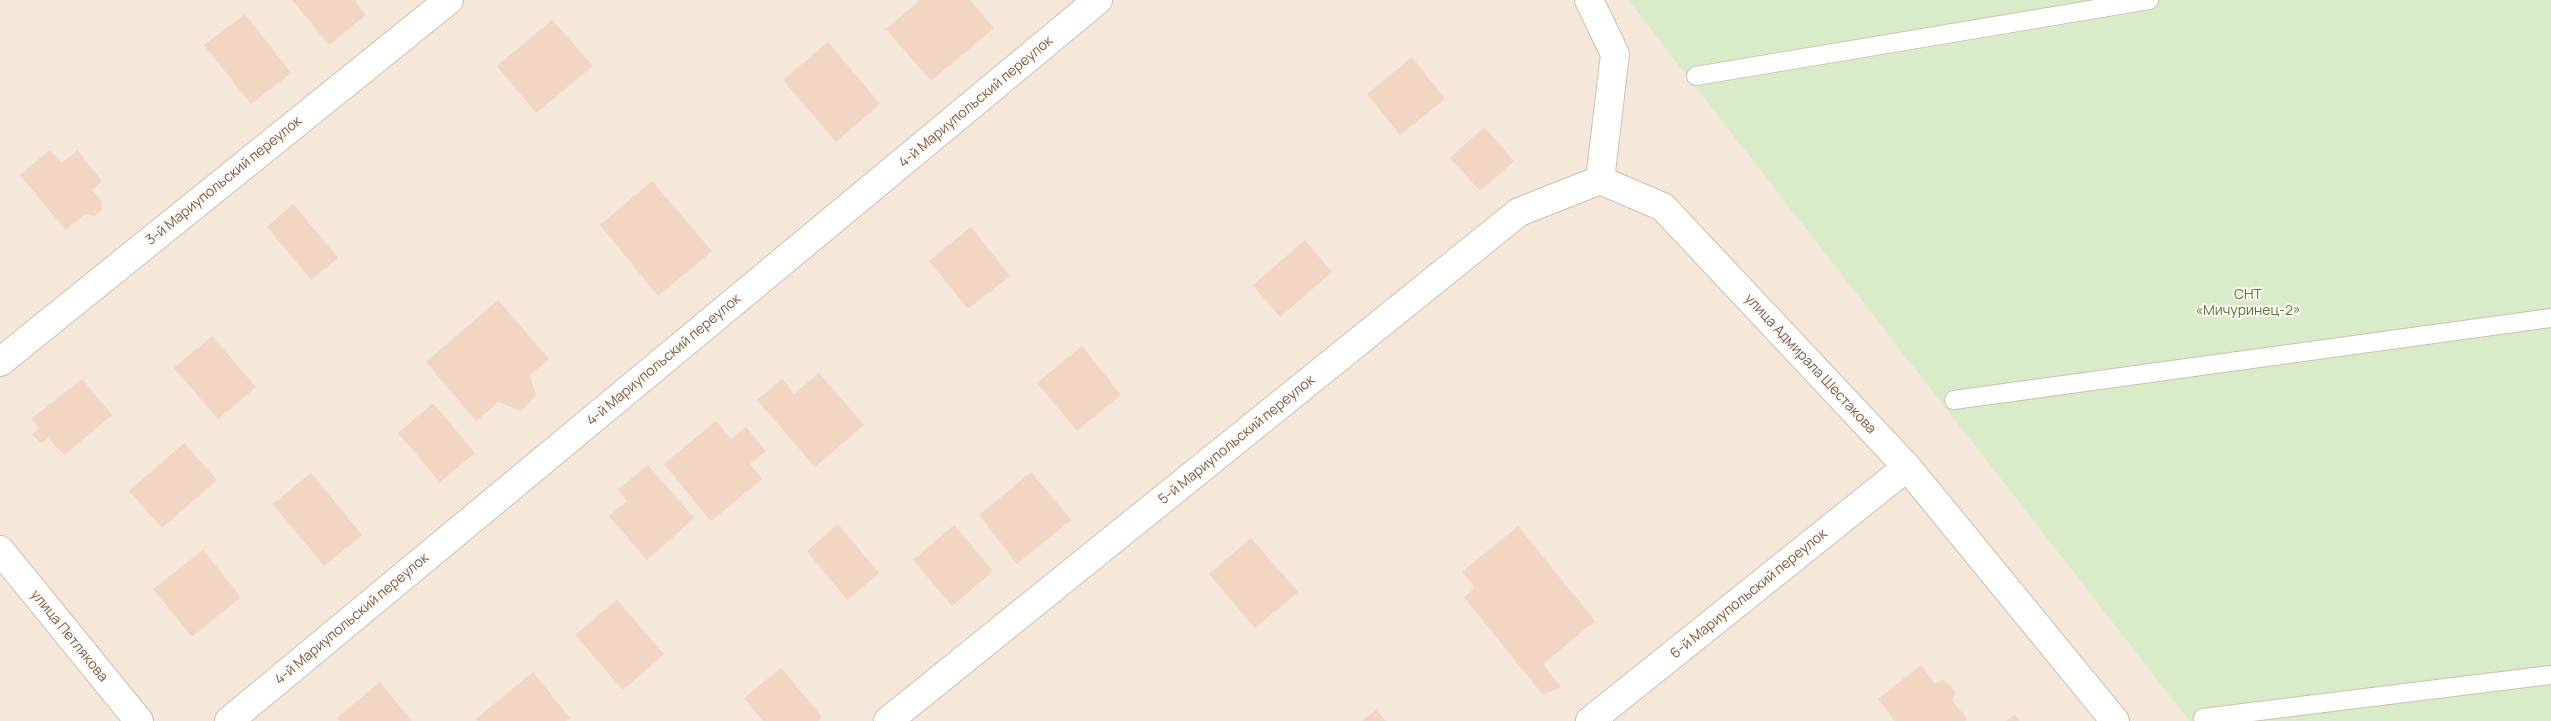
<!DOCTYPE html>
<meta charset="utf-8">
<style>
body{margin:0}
canvas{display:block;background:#fdf6ec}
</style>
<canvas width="2551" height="721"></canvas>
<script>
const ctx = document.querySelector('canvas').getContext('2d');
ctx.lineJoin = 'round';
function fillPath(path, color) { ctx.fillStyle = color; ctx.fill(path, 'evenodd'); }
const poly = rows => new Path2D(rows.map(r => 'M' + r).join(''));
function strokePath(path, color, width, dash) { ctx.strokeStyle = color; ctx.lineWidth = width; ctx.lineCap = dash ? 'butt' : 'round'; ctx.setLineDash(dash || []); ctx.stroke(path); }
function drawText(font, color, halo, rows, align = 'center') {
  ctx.font = font + ' Manrope,sans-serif'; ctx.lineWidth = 4; ctx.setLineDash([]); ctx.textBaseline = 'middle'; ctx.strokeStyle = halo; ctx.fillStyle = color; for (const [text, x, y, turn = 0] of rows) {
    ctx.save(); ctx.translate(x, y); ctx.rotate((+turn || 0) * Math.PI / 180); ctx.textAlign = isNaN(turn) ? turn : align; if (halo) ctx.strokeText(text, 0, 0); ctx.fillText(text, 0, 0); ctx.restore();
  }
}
const residential = poly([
 [0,0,1639,0,1985,459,2189,721,0,721]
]);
const green = poly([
 [1628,0,2551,0,2551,721,2189,721]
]);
const building = poly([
 [292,0,354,0,366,15,329,45],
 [920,0,970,0,994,28,931,81,886,29],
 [245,14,291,73,251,104,204,45],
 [552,20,593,66,536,113,497,66],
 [828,42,880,104,836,142,783,80],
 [1412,57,1445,99,1400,135,1367,94],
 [1484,127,1514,161,1480,191,1450,158],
 [50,150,62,163,77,150,102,181,92,190,102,201,102,210,94,216,85,214,66,230,20,175],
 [652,181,712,251,658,296,600,225],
 [293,204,338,258,311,280,267,227],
 [971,227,1010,276,968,309,929,261],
 [1305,240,1332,272,1280,317,1253,285],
 [498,300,549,359,530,375,536,396,521,411,498,402,476,421,426,362],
 [212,336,256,387,218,419,174,368],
 [1082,346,1121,395,1077,431,1037,383],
 [819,373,864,425,815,467,757,400,782,379,794,394],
 [82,379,112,415,64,455,48,438,41,443,32,435,39,428,31,419],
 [433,403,475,453,440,482,398,433],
 [716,421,731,439,746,427,766,451,750,464,762,479,711,521,664,464],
 [184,443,217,480,162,528,129,491],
 [648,465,694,518,647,560,609,516,627,501,618,490],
 [1031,472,1071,520,1017,564,979,515],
 [311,473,362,535,324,566,273,504],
 [838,524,879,573,847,600,807,551],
 [954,525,993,571,952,606,913,560],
 [1518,526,1595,621,1543,664,1561,687,1543,695,1464,597,1475,588,1462,572],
 [1251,538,1298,592,1255,628,1209,574],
 [203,550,241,597,192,637,153,589],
 [617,600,664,654,623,690,575,635],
 [1921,665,1934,683,1944,680,1956,692,1952,700,1967,719,1965,721,1895,721,1878,699],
 [781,668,822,717,818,721,763,721,744,698],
 [533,672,570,718,566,721,478,721,476,719],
 [380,682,412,721,340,721,337,718],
 [1376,710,1386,721,1362,721],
 [2015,714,2020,721,2006,721]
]);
const lane = poly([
 [1696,76,2149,0],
 [1954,400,2551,318],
 [2203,718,2551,675]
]);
const street = poly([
 [1589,0,1615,54,1600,180],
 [1600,180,1663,207,1907,467,2115,721],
 [0,362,449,0],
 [0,550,139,721],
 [229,721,1098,0],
 [888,721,1519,212,1600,180],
 [1590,721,1907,467]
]);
const streetNames = [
 ["4-й Мариупольский переулок",976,102,-40],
 ["3-й Мариупольский переулок",224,181,-39],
 ["4-й Мариупольский переулок",664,360,-40],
 ["улица Адмирала Шестакова",1810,364,47],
 ["5-й Мариупольский переулок",1237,440,-39],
 ["6-й Мариупольский переулок",1749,594,-39],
 ["4-й Мариупольский переулок",352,619,-40],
 ["улица Петлякова",69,636,51]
];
const parkNames = [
 ["СНТ",2248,295],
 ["«Мичуринец-2»",2248,311]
];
fillPath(residential, '#f5e8da');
fillPath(green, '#d8ecc9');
fillPath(building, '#f3d5c3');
strokePath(lane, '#d1beb0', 20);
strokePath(street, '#d1beb0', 30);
strokePath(lane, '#fff', 18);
strokePath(street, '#fff', 28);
drawText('14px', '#7a5c4d', '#fffaf3', streetNames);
drawText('14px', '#537a41', '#fffaf3', parkNames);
</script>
